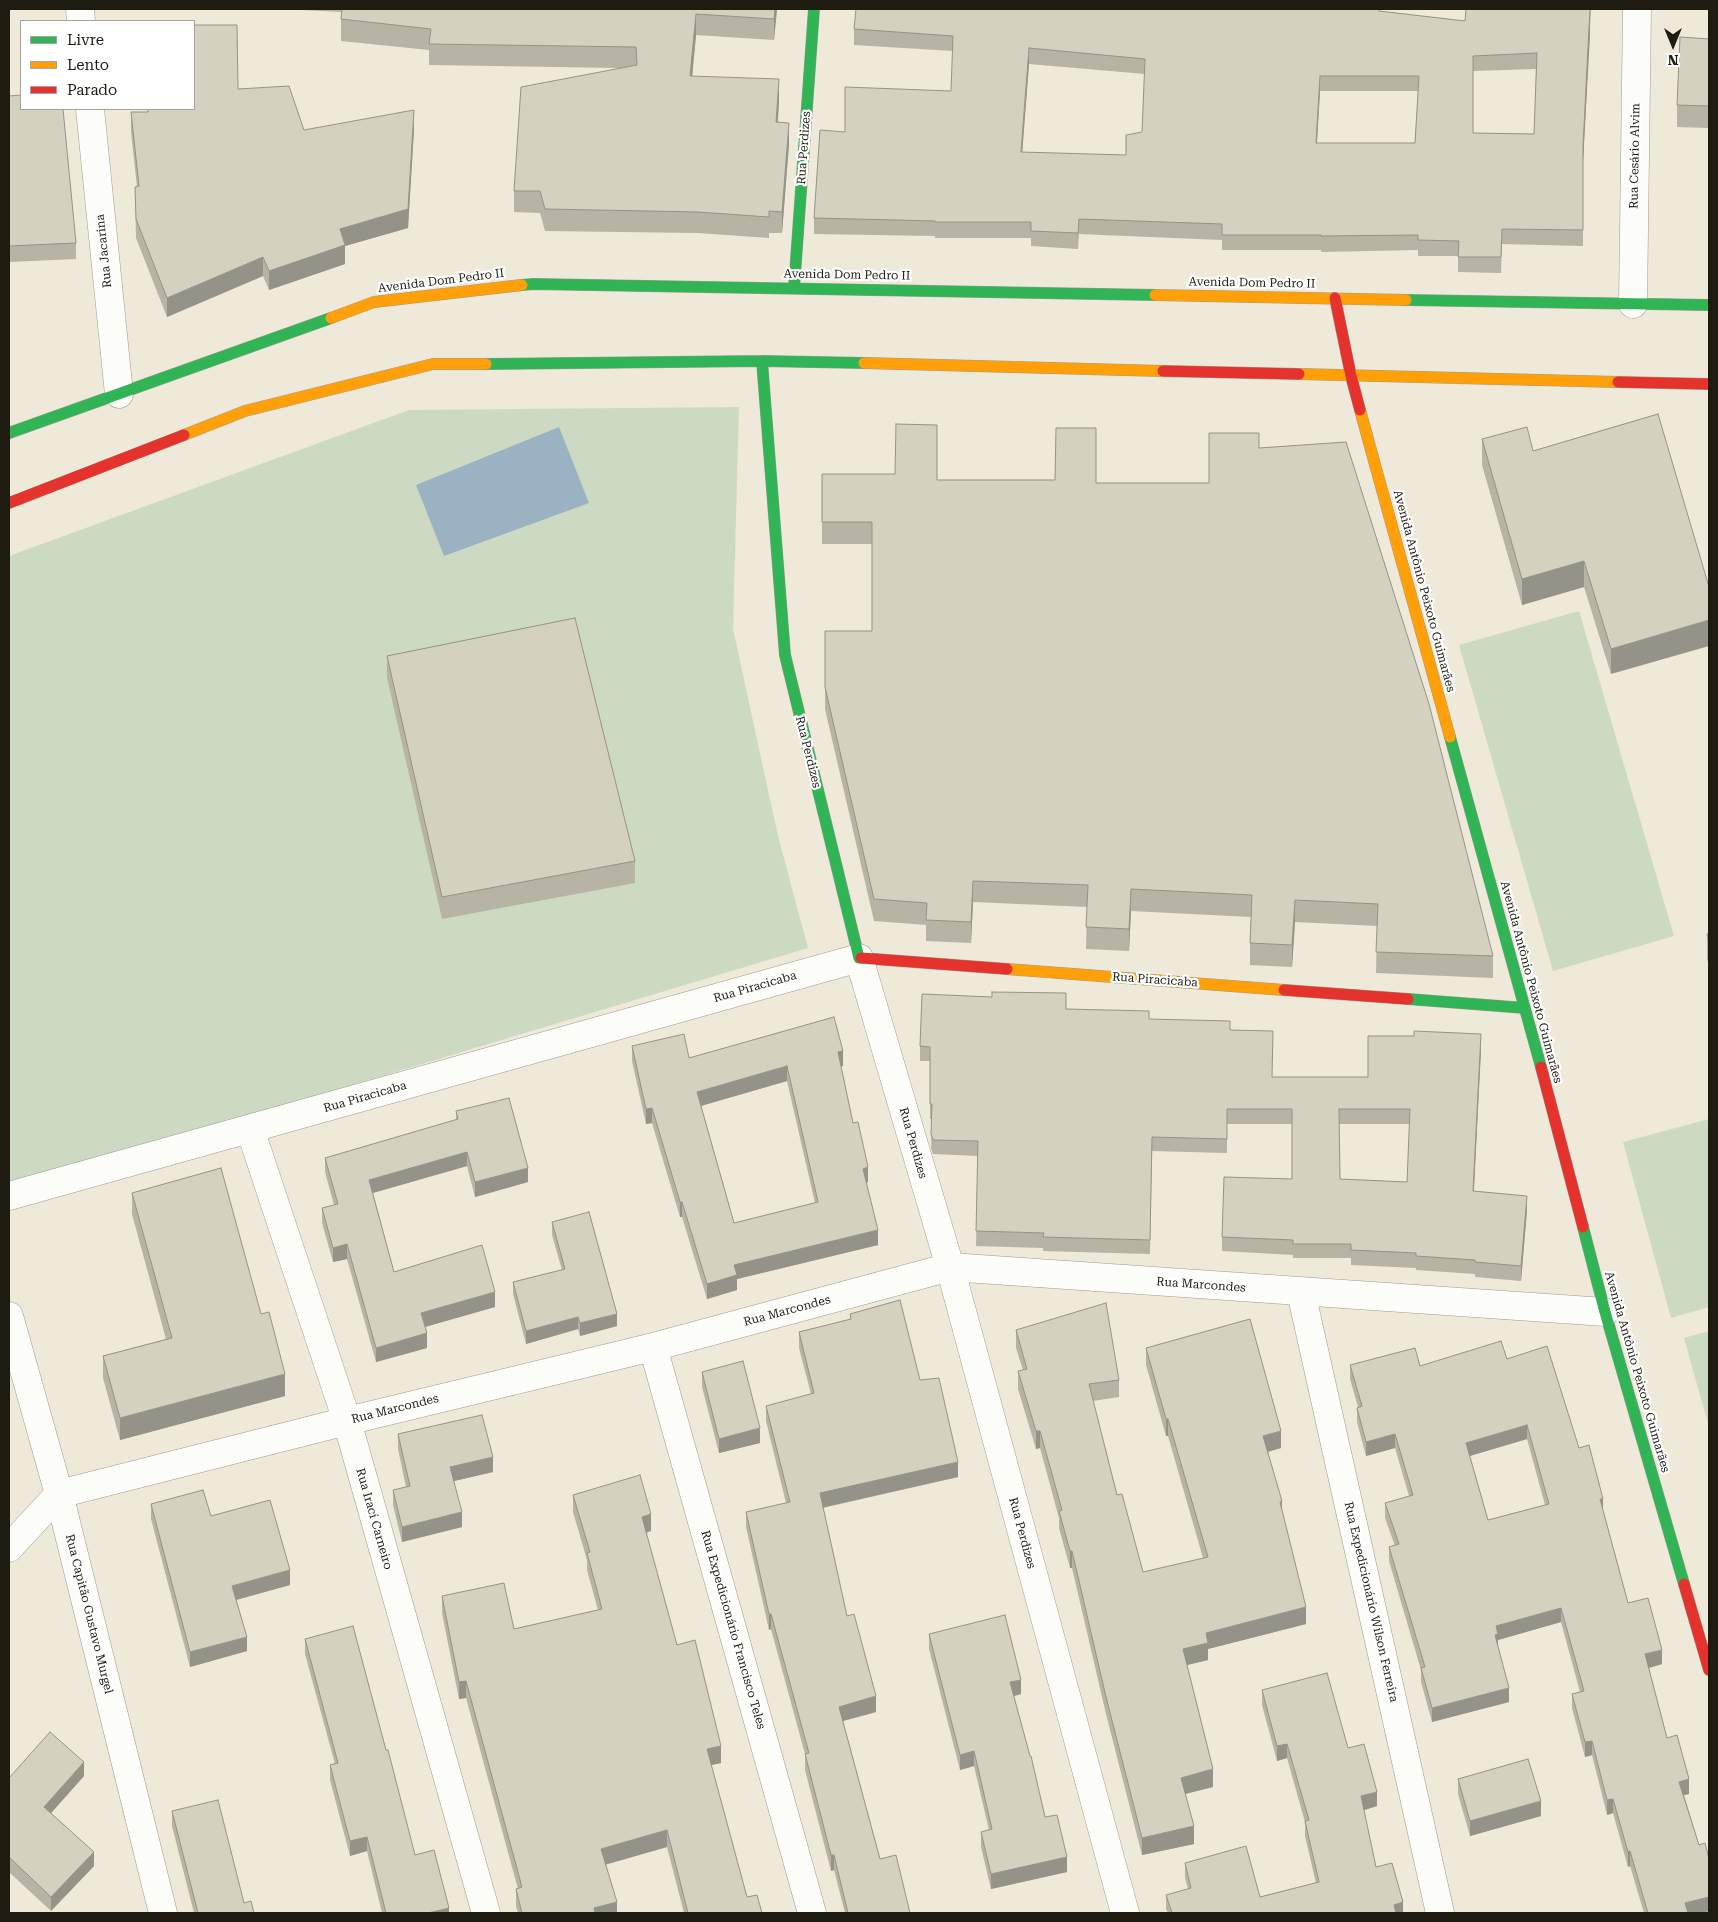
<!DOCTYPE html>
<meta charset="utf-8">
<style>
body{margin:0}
#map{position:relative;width:1718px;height:1922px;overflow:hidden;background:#eee9d8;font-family:"Roboto Serif",serif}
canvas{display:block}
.frame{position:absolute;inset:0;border:10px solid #1e1c11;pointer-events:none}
.legend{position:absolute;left:20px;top:20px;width:175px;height:90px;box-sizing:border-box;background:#fff;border:1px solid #a5a4a0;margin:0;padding:6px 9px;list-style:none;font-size:15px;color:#1e1c11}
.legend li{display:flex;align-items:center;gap:10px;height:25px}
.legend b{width:25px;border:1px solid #a5a4a0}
.north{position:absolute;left:1648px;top:20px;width:50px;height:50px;-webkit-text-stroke:4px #fff;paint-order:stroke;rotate:180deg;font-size:14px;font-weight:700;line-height:20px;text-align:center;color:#1e1c11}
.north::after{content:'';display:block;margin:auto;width:18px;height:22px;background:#1e1c11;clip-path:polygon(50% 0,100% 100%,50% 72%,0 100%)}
</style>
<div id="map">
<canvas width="1718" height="1922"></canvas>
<div class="frame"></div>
<ul class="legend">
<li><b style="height:6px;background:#30b455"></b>Livre</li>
<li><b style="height:6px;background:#ff9f0a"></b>Lento</li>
<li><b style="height:6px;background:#e5322d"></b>Parado</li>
</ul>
<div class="north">N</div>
</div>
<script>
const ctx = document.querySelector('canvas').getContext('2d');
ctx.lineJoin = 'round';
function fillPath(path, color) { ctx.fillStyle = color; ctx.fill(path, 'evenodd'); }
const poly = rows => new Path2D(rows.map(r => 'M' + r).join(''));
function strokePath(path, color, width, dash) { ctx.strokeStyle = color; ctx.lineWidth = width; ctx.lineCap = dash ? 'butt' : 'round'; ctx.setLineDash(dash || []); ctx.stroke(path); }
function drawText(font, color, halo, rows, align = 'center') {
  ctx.font = font + ' "Roboto Serif",serif'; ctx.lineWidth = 4.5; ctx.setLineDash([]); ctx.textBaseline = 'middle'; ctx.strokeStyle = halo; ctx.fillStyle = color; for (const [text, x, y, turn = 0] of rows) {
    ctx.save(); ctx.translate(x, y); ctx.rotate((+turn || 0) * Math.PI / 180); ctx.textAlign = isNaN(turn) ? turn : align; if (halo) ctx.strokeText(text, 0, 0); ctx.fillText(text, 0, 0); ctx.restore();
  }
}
const green = poly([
 [739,407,733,629,778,836,808,948,9,1188,9,556,409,410],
 [1579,611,1674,936,1553,971,1459,645],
 [1709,1119,1709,1307,1671,1318,1623,1142],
 [1709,1331,1709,1427,1684,1338]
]);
const water = poly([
 [559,427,589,503,444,556,416,485]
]);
const street = poly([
 [80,9,81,21],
 [90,109,119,394],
 [1633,304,1637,9],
 [250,1129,347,1421,486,1913],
 [9,1196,859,958,950,1267,1125,1913],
 [1301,1292,1440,1913],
 [9,1316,59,1494,163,1913],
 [653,1347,812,1913],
 [9,1548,59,1494,347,1421,653,1347,950,1267,1605,1312]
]);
const fast = poly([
 [522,285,533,284,1155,295],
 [794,288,814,9],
 [1406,300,1709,305],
 [762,361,785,655,859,958,861,958],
 [486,364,762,361,864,363],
 [9,433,331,318],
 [1450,737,1541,1067],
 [1408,999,1525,1008],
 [1583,1227,1605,1312,1684,1584]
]);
const slow = poly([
 [1155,295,1406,300],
 [331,318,374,302,522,285],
 [864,363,1163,371],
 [1299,374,1618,382],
 [1360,410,1450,737],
 [184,435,245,411,433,364,486,364],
 [1007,969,1284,990]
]);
const jam = poly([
 [1335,298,1351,376,1360,410],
 [1163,371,1299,374],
 [1618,382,1709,384],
 [9,503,184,435],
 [861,958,1007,969],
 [1284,990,1408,999],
 [1541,1067,1583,1227],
 [1684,1584,1709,1670]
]);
const wall = poly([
 [281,9,777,9,774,40,696,35,692,77,779,101,778,122,789,144,782,233,769,233,769,238,698,233,545,231,540,213,514,212,514,191,618,68,429,65,429,50,341,41,341,12],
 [1380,9,1380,11,1465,21,1466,9,1591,9,1583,162,1583,246,1502,244,1501,273,1458,272,1458,256,1418,256,1418,250,1321,252,1321,250,1222,250,1222,240,1079,234,1078,249,1031,246,1031,238,935,238,935,236,814,234,814,218,845,132,951,91,953,51,854,45,854,29],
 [1029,64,1145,74,1142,132,1126,155,1022,153],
 [1536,69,1534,134,1473,133,1473,71],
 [1320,91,1418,91,1415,143,1317,143],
 [1709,39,1709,128,1677,127,1677,105],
 [238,89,304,130,414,129,408,228,345,246,345,264,269,290,263,276,167,317,136,238,135,187,137,187,131,132,131,112,147,112,147,109,194,109],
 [9,96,76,243,76,259,9,262],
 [1658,414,1611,674,1584,587,1522,605,1482,465,1482,439,1533,451],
 [1259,448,1493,956,1493,978,1376,973,1377,926,1295,922,1292,967,1250,965,1250,943,1251,917,1131,911,1129,951,1086,949,1087,907,973,902,971,943,926,941,926,925,874,921,825,709,825,631,872,631,872,544,822,544,822,474,937,480,1096,483,1209,483],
 [387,656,635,861,635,883,442,919,387,678],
 [1709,933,1709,968,1707,958,1707,934],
 [1066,1009,1230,1030,1272,1077,1368,1077,1481,1049,1474,1191,1527,1210,1521,1281,1475,1277,1475,1274,1416,1270,1416,1268,1351,1265,1351,1258,1293,1258,1293,1255,1222,1251,1222,1237,1292,1179,1292,1124,1227,1124,1227,1153,1152,1151,1150,1254,1043,1251,1043,1248,976,1246,978,1156,933,1154,931,1148,932,1119,930,1119,930,1061,920,1061,920,1046],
 [1339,1124,1410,1124,1407,1182,1340,1179],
 [632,1046,689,1058,843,1066,841,1066,853,1123,868,1182,866,1183,878,1245,737,1279,737,1290,707,1299,682,1217,680,1217,652,1123,646,1124,632,1061],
 [787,1081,815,1203,734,1223,701,1106],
 [456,1111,528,1182,475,1197,467,1166,373,1193,394,1272,495,1307,425,1327,427,1348,376,1362,347,1259,333,1262,322,1223,322,1208,334,1205,325,1172,325,1158,456,1120],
 [132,1193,261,1314,285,1396,120,1440,103,1378,103,1356,166,1339,132,1214],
 [552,1222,617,1326,580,1336,578,1329,526,1344,513,1294,513,1282,562,1270,552,1235],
 [850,1314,920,1380,958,1477,823,1508,847,1616,876,1712,843,1721,880,1859,910,1913,845,1913,834,1870,831,1871,805,1770,805,1754,771,1629,769,1630,746,1527,746,1512,786,1503,766,1421,766,1406,811,1394,799,1348,799,1332,850,1320],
 [1016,1330,1119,1380,1119,1397,1093,1401,1117,1495,1143,1572,1203,1558,1168,1436,1166,1436,1146,1365,1146,1348,1281,1448,1268,1452,1282,1513,1306,1624,1208,1649,1208,1660,1187,1665,1213,1787,1185,1794,1194,1844,1142,1855,1106,1714,1072,1568,1070,1568,1059,1528,1059,1518,1040,1448,1036,1449,1018,1389,1018,1371,1023,1370,1016,1348],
 [1507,1359,1579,1448,1603,1511,1628,1603,1662,1664,1649,1668,1667,1738,1689,1794,1684,1795,1699,1845,1709,1859,1709,1911,1701,1913,1644,1913,1630,1866,1628,1867,1613,1813,1607,1815,1592,1755,1585,1757,1572,1708,1572,1694,1580,1692,1561,1622,1498,1640,1498,1647,1509,1702,1432,1722,1421,1682,1421,1670,1389,1561,1389,1547,1395,1546,1385,1518,1385,1503,1409,1496,1395,1448,1366,1456,1357,1422,1357,1408,1358,1407,1350,1379,1350,1365,1420,1366],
 [1527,1439,1545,1505,1488,1520,1470,1456],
 [702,1372,760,1443,719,1453,702,1387],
 [398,1434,493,1472,454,1481,462,1527,402,1542,393,1505,393,1490,406,1487,398,1449],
 [573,1495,651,1531,646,1533,677,1645,721,1763,711,1765,747,1897,762,1913,684,1913,667,1847,606,1864,617,1913,518,1913,516,1906,516,1889,518,1889,466,1698,459,1699,442,1613,442,1596,514,1629,598,1610,587,1570,587,1560,573,1512],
 [151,1504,211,1516,290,1585,236,1600,247,1651,190,1667,151,1519],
 [929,1634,1021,1694,1014,1696,1045,1817,1067,1872,991,1889,981,1847,981,1832,989,1830,974,1766,960,1770,929,1649],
 [305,1639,415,1855,449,1913,382,1913,367,1851,350,1856,330,1780,330,1765,335,1764,305,1654],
 [1262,1690,1348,1748,1377,1806,1364,1810,1376,1867,1403,1913,1168,1913,1166,1909,1166,1895,1188,1889,1185,1878,1185,1863,1260,1897,1316,1883,1305,1836,1305,1822,1287,1758,1277,1761,1262,1705],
 [84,1776,51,1813,94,1866,51,1911,9,1872,9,1778],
 [1458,1779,1541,1816,1470,1836,1458,1794],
 [172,1811,244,1903,254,1913,194,1913,172,1826]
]);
const shadedWall = poly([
 [775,9,777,9,774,40,774,19],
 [1590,9,1590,36,1583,162,1583,146],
 [696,14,696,35,690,98,690,76],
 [1029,48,1029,64,1021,168,1021,152],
 [1320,76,1320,91,1316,158,1316,143],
 [779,79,779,101,776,144,776,122],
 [414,110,414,129,408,228,345,246,345,264,269,290,269,271,340,229],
 [789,123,789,144,782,233,782,212],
 [263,257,263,276,167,317,167,298],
 [1584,561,1584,587,1522,605,1522,579],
 [1709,620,1709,646,1611,674,1611,649],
 [973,881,973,902,971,943,971,922],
 [1131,889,1131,911,1129,951,1129,929],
 [1295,900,1295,922,1292,967,1292,945],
 [1481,1034,1481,1049,1473,1206,1473,1191],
 [843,1051,843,1066,838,1067,838,1052],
 [787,1066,787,1081,697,1107,697,1092],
 [652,1108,652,1123,646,1124,646,1109],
 [467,1152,467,1166,369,1194,369,1180],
 [868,1167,868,1182,863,1184,863,1169],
 [528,1168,528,1182,475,1197,475,1182],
 [1527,1196,1527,1210,1521,1281,1521,1266],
 [680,1202,682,1202,682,1217,680,1217],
 [878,1230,878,1245,737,1279,737,1290,707,1299,707,1284,734,1265],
 [347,1244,347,1259,333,1262,333,1248],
 [495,1292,495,1307,421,1328,421,1313],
 [617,1314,617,1326,580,1336,580,1323],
 [578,1317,578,1329,526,1344,526,1331],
 [427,1333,427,1348,376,1362,376,1348],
 [285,1374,285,1396,120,1440,120,1418],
 [1166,1419,1168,1419,1168,1436,1166,1436],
 [1527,1425,1527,1439,1466,1457,1466,1443],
 [760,1428,760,1443,719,1453,719,1439],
 [1036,1431,1040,1431,1040,1448,1036,1449],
 [1281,1431,1281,1448,1263,1453,1263,1436],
 [1395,1434,1395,1448,1366,1456,1366,1442],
 [493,1457,493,1472,450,1482,450,1467],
 [958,1462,958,1477,820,1508,820,1493],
 [1600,1499,1603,1499,1603,1513],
 [1282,1501,1282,1518,1280,1502],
 [462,1512,462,1527,402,1542,402,1527],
 [651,1514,651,1531,642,1534,642,1517],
 [1070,1551,1072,1551,1072,1568,1070,1568],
 [290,1570,290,1585,232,1601,232,1586],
 [1306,1607,1306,1624,1208,1649,1208,1660,1183,1666,1183,1649,1206,1633],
 [1561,1608,1561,1622,1498,1640,1498,1649,1495,1635,1496,1626],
 [769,1614,771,1614,771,1629,769,1630],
 [247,1637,247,1651,190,1667,190,1652],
 [1662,1650,1662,1664,1645,1669,1645,1654],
 [1021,1680,1021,1694,1010,1697,1010,1682],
 [466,1681,466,1698,459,1699,459,1682],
 [1509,1688,1509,1702,1432,1722,1432,1708],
 [876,1696,876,1712,839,1722,839,1707],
 [1592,1741,1592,1755,1585,1757,1585,1742],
 [1287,1744,1287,1758,1277,1761,1277,1746],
 [721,1746,721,1763,707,1766,707,1749],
 [974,1751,974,1766,960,1770,960,1755],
 [84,1762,84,1776,44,1821,44,1807],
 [1213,1769,1213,1787,1181,1795,1181,1778],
 [1689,1779,1689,1794,1679,1796,1679,1782],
 [1377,1792,1377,1806,1361,1811,1361,1796],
 [1613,1799,1613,1813,1607,1815,1607,1800],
 [1541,1801,1541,1816,1470,1836,1470,1821],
 [1194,1826,1194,1844,1142,1855,1142,1838],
 [667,1830,667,1847,601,1866,601,1849],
 [367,1837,367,1851,350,1856,350,1841],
 [1630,1851,1630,1866,1628,1867,1628,1852],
 [94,1852,94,1866,51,1911,51,1897],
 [831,1855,834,1855,834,1870,831,1871],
 [1067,1857,1067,1872,991,1889,991,1874],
 [1709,1897,1709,1911,1701,1913,1685,1913,1685,1903],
 [617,1902,617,1913,594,1913,594,1908],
 [1403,1902,1403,1913,1394,1913,1394,1905],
 [449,1908,449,1913,428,1913]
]);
const building = poly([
 [342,9,775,9,774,19,696,14,690,76,779,79,776,122,789,123,782,212,769,211,769,217,698,212,545,209,540,191,514,191,521,87,637,65,636,47,429,44,431,29,341,19,342,9],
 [856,9,1379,9,1379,11,1465,21,1466,9,1590,9,1583,146,1583,230,1502,229,1501,257,1458,257,1459,241,1418,240,1418,235,1321,236,1321,235,1222,235,1222,224,1079,219,1078,233,1031,231,1031,222,935,222,935,221,814,218,820,130,845,132,845,87,951,91,953,36,854,29,856,9],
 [1029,48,1145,59,1142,132,1126,135,1126,155,1021,152,1029,48],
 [1537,53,1534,134,1473,133,1473,56,1537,53],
 [1320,76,1419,76,1415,143,1316,143,1320,76],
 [194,25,237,25,238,89,289,86,304,130,414,110,408,209,340,229,345,245,269,271,263,257,167,298,136,219,135,187,139,186,131,112,148,112,148,109,194,109,194,25],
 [1680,37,1709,39,1709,106,1677,105,1680,37],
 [21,95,21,109,63,109,76,243,9,246,9,96,21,95],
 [1658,414,1709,587,1709,620,1611,649,1584,561,1522,579,1482,439,1527,427,1533,451,1658,414],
 [896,424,937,425,937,480,1055,480,1056,428,1096,428,1096,483,1209,483,1209,433,1259,433,1259,448,1346,442,1429,704,1493,956,1376,952,1378,904,1295,900,1292,945,1250,943,1252,895,1131,889,1129,929,1086,927,1088,885,973,881,971,922,926,920,927,903,874,899,825,687,825,631,872,631,872,522,822,522,822,474,895,474,896,424],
 [575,618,635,861,442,897,387,656,575,618],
 [1709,933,1709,943,1707,934,1709,933],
 [992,992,1066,993,1066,1009,1149,1011,1149,1019,1230,1021,1230,1030,1273,1031,1272,1077,1368,1077,1368,1036,1414,1036,1414,1031,1481,1034,1473,1191,1527,1196,1521,1266,1475,1262,1475,1260,1416,1256,1416,1253,1351,1250,1351,1244,1293,1244,1293,1240,1222,1237,1224,1177,1292,1179,1292,1109,1227,1109,1227,1139,1152,1137,1150,1240,1043,1237,1044,1233,976,1231,978,1141,933,1140,931,1134,932,1104,930,1104,930,1047,920,1046,922,994,992,997,992,992],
 [1339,1109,1410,1109,1407,1182,1340,1179,1339,1109],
 [834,1017,843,1051,838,1052,853,1123,858,1122,868,1167,863,1169,878,1230,734,1265,737,1275,707,1284,682,1202,680,1202,652,1108,646,1109,632,1046,684,1034,689,1058,834,1017],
 [787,1066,818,1202,734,1223,697,1092,787,1066],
 [509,1098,528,1168,475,1182,467,1152,369,1180,394,1272,482,1245,495,1292,421,1313,427,1333,376,1348,347,1244,333,1248,322,1208,338,1204,325,1158,458,1119,456,1111,509,1098],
 [221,1168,261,1314,269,1312,285,1374,120,1418,103,1356,172,1338,132,1193,221,1168],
 [589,1212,617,1314,580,1323,578,1317,526,1331,513,1282,565,1269,552,1222,589,1212],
 [900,1300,920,1380,939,1378,958,1462,820,1493,847,1616,854,1614,876,1696,839,1707,880,1859,896,1855,910,1913,848,1913,834,1855,831,1855,805,1754,809,1753,771,1614,769,1614,746,1512,790,1502,766,1406,814,1393,799,1332,851,1319,850,1314,900,1300],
 [1106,1303,1119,1380,1089,1384,1117,1495,1122,1494,1143,1572,1208,1557,1168,1419,1166,1419,1146,1348,1250,1319,1281,1431,1263,1436,1282,1501,1280,1502,1306,1607,1206,1633,1208,1643,1183,1649,1213,1769,1181,1778,1194,1826,1142,1838,1106,1697,1072,1551,1070,1551,1059,1511,1062,1510,1040,1431,1036,1431,1018,1371,1027,1369,1016,1330,1106,1303],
 [1501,1341,1507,1359,1547,1346,1579,1448,1589,1445,1603,1499,1600,1499,1628,1603,1648,1598,1662,1650,1645,1654,1667,1738,1677,1735,1689,1779,1679,1782,1699,1845,1705,1843,1709,1859,1709,1897,1685,1903,1688,1913,1648,1913,1630,1851,1628,1852,1613,1799,1607,1800,1592,1741,1585,1742,1572,1694,1584,1691,1561,1608,1496,1626,1498,1634,1495,1635,1509,1688,1432,1708,1421,1668,1425,1667,1389,1547,1399,1544,1385,1503,1413,1495,1395,1434,1366,1442,1357,1408,1362,1406,1350,1365,1415,1348,1420,1366,1501,1341],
 [1527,1425,1549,1504,1488,1520,1466,1443,1527,1425],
 [743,1361,760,1428,719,1439,702,1372,743,1361],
 [482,1415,493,1457,450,1467,462,1512,402,1527,393,1490,410,1486,398,1434,482,1415],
 [640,1475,651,1514,642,1517,677,1645,695,1640,721,1746,707,1749,747,1897,757,1895,762,1913,686,1913,688,1913,667,1830,601,1849,617,1902,594,1908,595,1913,522,1913,516,1889,522,1887,466,1681,459,1682,442,1596,504,1583,514,1629,602,1609,587,1553,590,1552,573,1495,640,1475],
 [203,1490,211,1516,270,1500,290,1570,232,1586,247,1637,190,1652,151,1504,203,1490],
 [1005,1615,1021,1680,1010,1682,1030,1756,1031,1756,1045,1817,1057,1815,1067,1857,991,1874,981,1832,992,1829,974,1751,960,1755,929,1634,1005,1615],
 [353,1626,386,1750,388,1750,415,1855,434,1850,449,1908,428,1913,386,1913,367,1837,350,1841,330,1765,338,1763,305,1639,353,1626],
 [1327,1673,1348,1748,1364,1744,1377,1792,1361,1796,1376,1867,1392,1863,1403,1902,1394,1905,1396,1913,1172,1913,1166,1895,1191,1888,1185,1863,1246,1846,1260,1897,1319,1882,1305,1821,1309,1820,1287,1744,1277,1746,1262,1690,1327,1673],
 [50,1732,84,1762,44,1807,94,1852,51,1897,9,1857,9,1778,50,1732],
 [1528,1759,1541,1801,1470,1821,1458,1779,1528,1759],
 [218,1800,244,1903,251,1901,254,1913,198,1913,172,1811,218,1800]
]);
const streetNames = [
 ["Rua Perdizes",804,148,-86],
 ["Rua Cesário Alvim",1635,156,-89],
 ["Rua Jacarina",104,251,-96],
 ["Avenida Dom Pedro II",847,275,1],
 ["Avenida Dom Pedro II",441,281,-7],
 ["Avenida Dom Pedro II",1252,283,1],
 ["Avenida Antônio Peixoto Guimarães",1424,591,75],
 ["Rua Perdizes",808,752,76],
 ["Rua Piracicaba",1155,980,4],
 ["Avenida Antônio Peixoto Guimarães",1531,982,75],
 ["Rua Piracicaba",755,987,-16],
 ["Rua Piracicaba",365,1097,-16],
 ["Rua Perdizes",913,1143,74],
 ["Rua Marcondes",1201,1285,4],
 ["Rua Marcondes",787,1311,-15],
 ["Avenida Antônio Peixoto Guimarães",1637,1372,74],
 ["Rua Marcondes",395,1409,-14],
 ["Rua Irací Carneiro",374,1519,74],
 ["Rua Perdizes",1022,1533,75],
 ["Rua Expedicionário Wilson Ferreira",1371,1602,77],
 ["Rua Capitão Gustavo Murgel",89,1614,76],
 ["Rua Expedicionário Francisco Teles",733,1630,74]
];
fillPath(green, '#ccdac4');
fillPath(water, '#9ab2c2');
strokePath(street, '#9f9c8f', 29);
strokePath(fast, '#9f9c8f', 12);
strokePath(slow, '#9f9c8f', 12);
strokePath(jam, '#9f9c8f', 12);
strokePath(street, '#fcfcf9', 28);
strokePath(fast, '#30b455', 11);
strokePath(slow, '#ff9f0a', 11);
strokePath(jam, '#e5322d', 11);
fillPath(wall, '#b7b4a6');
fillPath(shadedWall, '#959287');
fillPath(building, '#d5d1c1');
strokePath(building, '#959287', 1);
drawText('12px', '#1e1c11', '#fff', streetNames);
</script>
